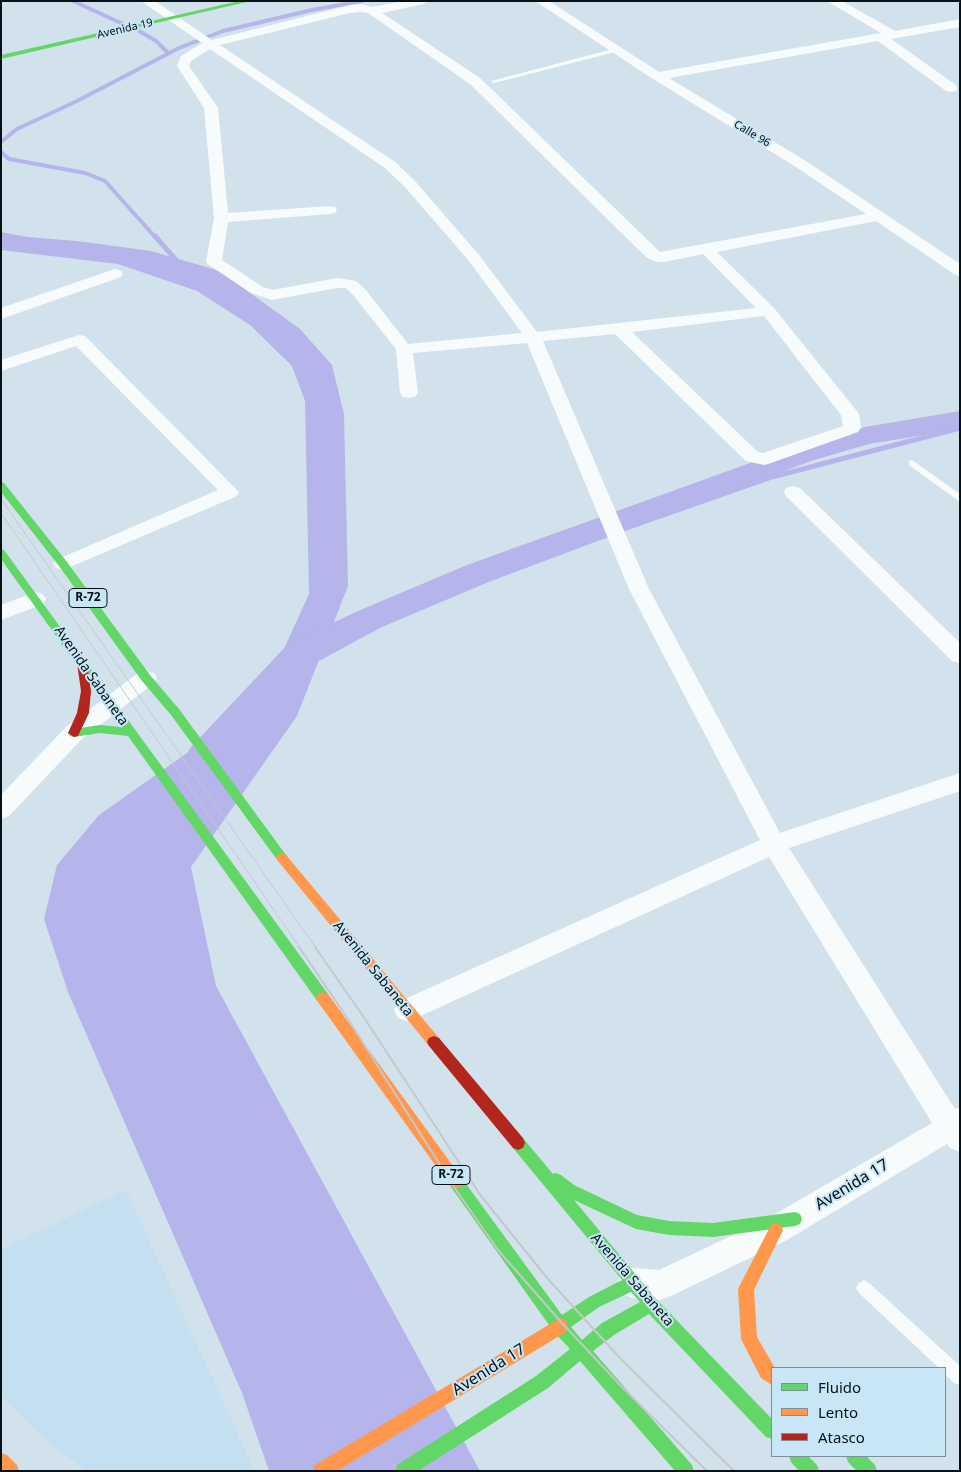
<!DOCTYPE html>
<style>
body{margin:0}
#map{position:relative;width:961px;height:1472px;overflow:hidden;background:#d2e2ec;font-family:"Noto Sans",sans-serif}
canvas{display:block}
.frame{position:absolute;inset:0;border:2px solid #061116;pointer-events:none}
.legend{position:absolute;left:771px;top:1367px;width:175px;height:90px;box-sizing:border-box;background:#c8e6f6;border:1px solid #7a919c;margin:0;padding:6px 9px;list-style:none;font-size:15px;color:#061116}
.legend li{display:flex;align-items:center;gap:10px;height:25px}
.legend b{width:25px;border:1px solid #7a919c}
</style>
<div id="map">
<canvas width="961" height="1472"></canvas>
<div class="frame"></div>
<ul class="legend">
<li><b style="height:6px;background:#63d668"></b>Fluido</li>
<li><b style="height:6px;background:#ff974d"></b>Lento</li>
<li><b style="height:6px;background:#b3261e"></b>Atasco</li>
</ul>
</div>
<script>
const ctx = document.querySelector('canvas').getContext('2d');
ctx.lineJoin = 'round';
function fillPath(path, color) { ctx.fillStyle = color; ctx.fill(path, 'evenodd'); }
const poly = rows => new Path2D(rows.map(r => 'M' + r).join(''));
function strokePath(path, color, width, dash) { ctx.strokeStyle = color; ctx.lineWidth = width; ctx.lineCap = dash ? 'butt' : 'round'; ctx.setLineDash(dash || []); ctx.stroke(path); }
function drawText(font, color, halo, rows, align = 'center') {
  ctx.font = font + ' "Noto Sans",sans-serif'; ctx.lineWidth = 4; ctx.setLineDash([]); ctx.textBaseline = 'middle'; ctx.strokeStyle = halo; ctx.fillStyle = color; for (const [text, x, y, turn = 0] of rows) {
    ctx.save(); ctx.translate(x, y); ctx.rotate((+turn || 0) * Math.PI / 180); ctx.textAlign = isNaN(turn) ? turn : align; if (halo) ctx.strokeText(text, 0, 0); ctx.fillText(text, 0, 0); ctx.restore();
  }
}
const built = poly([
 [126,1190,255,1471,86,1471,53,1446,1,1397,1,1249]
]);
const water = poly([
 [1,232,27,237,77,241,151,251,220,271,300,329,332,365,344,414,348,586,297,716,191,867,216,986,480,1471,269,1471,242,1393,68,992,44,919,57,865,99,815,218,731,256,710,309,594,305,401,292,366,250,325,197,291,118,264,1,250]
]);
const streamFar2 = poly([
 [73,1,123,24],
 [139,31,156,41,168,53],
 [1,142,17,129,77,101,179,48,223,31,312,10,362,1],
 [1,152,9,159,85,173,105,181,156,238]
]);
const streamFar1 = poly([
 [155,236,176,260],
 [575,546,772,477,960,428]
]);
const stream = poly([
 [320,657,410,608,578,545]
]);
const river = poly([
 [960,411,960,429,869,444,811,461,491,581,382,627,313,662,217,767,204,771,191,767,185,757,191,747,288,644,358,611,467,565,789,449,865,427,960,411]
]);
const lane = poly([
 [617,48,619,49,619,51,494,83,491,81,617,48],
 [912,460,960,494,960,502,909,465,909,461,912,460],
 [864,1280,869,1283,960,1366,960,1385,954,1383,945,1374,945,1368,939,1368,859,1293,856,1288,859,1283,864,1280]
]);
const street = poly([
 [141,1,155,1,212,40,350,5,361,4,372,7,404,1,429,1,423,4,382,13,480,78,660,252,866,214,796,167,653,79,535,1,549,1,659,72,881,33,827,1,842,1,895,31,960,19,960,27,891,39,956,85,957,88,956,91,951,92,946,91,878,41,669,78,806,161,960,264,960,276,954,274,876,221,717,252,774,308,856,410,859,414,861,428,858,432,771,463,764,465,746,461,615,334,543,341,649,589,780,833,960,773,960,791,789,848,955,1109,960,1107,960,1152,950,1148,947,1144,787,1240,671,1296,660,1300,633,1298,622,1294,618,1283,622,1272,633,1268,659,1270,765,1220,932,1123,769,857,416,1018,407,1021,398,1018,394,1010,398,1002,760,840,629,589,527,343,413,353,418,393,415,397,409,398,403,397,400,393,396,349,353,295,346,288,337,288,272,300,251,293,209,265,206,262,214,218,204,108,177,66,181,56,202,43,141,1],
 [361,12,368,13,470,84,646,257,657,262,664,262,703,254,756,308,537,332,479,255,415,181,395,162,220,45,350,13,361,12],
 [210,49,385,168,405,187,469,261,522,333,408,344,365,289,356,281,337,278,273,290,263,287,222,260,228,222,330,214,335,213,337,210,335,207,330,206,228,213,218,108,189,66,191,61,210,49],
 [764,316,841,415,843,426,763,453,758,452,632,332,764,316],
 [115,269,121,271,123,274,121,277,1,319,1,308,115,269],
 [79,335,85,336,239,492,237,496,63,570,56,568,53,564,56,560,218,490,76,346,1,371,1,360,79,335],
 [793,486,800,488,960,643,960,663,952,661,786,496,784,492,786,488,793,486],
 [36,592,43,594,46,599,43,604,1,620,1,605,36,592],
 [146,671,154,673,157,678,154,683,82,739,9,816,1,819,1,795,66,727,138,673,146,671]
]);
const fast = poly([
 [239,1,251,1,1,59,1,55,239,1],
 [1,482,4,483,67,562,150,675,179,709,286,855,288,858,286,861,278,861,171,715,142,681,59,566,1,492,1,482],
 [1,549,4,550,328,994,330,998,328,1002,323,1004,318,1002,128,736,100,733,74,737,70,736,68,733,70,730,74,729,100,725,121,727,1,559,1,549],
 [518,1136,523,1138,553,1174,556,1173,561,1175,574,1185,637,1215,669,1221,713,1223,795,1212,800,1214,802,1219,800,1224,795,1226,713,1237,669,1235,636,1229,574,1200,656,1299,772,1419,772,1439,766,1437,649,1314,614,1335,593,1351,692,1465,694,1471,675,1471,580,1361,548,1388,418,1471,395,1471,397,1465,536,1376,570,1349,554,1332,451,1187,449,1182,451,1177,456,1175,461,1177,562,1315,589,1297,622,1280,513,1148,511,1143,513,1138,518,1136],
 [631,1292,640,1302,602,1323,582,1340,571,1327,599,1307,631,1292],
 [789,1456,808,1456,817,1465,819,1471,799,1471,791,1462,789,1456],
 [846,1456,866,1456,875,1465,877,1471,857,1471,848,1462,846,1456]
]);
const slow = poly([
 [282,853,286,855,439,1038,441,1042,439,1046,434,1048,429,1046,278,861,276,858,278,855,282,853],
 [323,992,328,994,461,1177,463,1182,461,1187,456,1189,451,1187,318,1002,316,998,318,994,323,992],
 [776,1223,781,1225,783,1230,754,1290,757,1337,775,1368,772,1368,772,1385,761,1378,741,1339,738,1289,771,1225,776,1223],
 [560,1318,566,1320,568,1326,566,1332,337,1471,313,1471,315,1465,560,1318],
 [1,1453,7,1455,17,1465,19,1471,1,1471,1,1453]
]);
const jam = poly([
 [82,659,87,663,91,691,89,713,78,736,74,737,68,733,77,713,81,691,77,663,82,659],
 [434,1036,439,1038,523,1138,525,1143,523,1148,518,1150,513,1148,429,1046,427,1042,429,1038,434,1036]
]);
const tramFar1 = poly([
 [1,499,316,948],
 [1,513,300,948]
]);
const tram = poly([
 [299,947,348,1019,454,1187,498,1250,561,1322,621,1386,707,1471],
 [315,947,361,1013,481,1196,548,1279,620,1358,734,1471]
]);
const farStreetnames = [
 ["Avenida 19",125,29,-13],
 ["Calle 96",752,134,31]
];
const shields = [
 [88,598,38],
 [451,1175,38]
];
const shieldNames = [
 ["R-72",88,598],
 ["R-72",451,1175]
];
const streetNames = [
 ["Avenida Sabaneta",91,676,55],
 ["Avenida Sabaneta",373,969,51],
 ["Avenida Sabaneta",632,1280,49]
];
const nearStreetnames = [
 ["Avenida 17",852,1185,-31],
 ["Avenida 17",489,1370,-32]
];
fillPath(built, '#c4e0f0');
fillPath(water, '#b5b5eb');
strokePath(streamFar2, '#b5b5eb', 4);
strokePath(streamFar1, '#b5b5eb', 5);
strokePath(stream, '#b5b5eb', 6);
fillPath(river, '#b5b5eb');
fillPath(lane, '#f8fbfc');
fillPath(street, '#f8fbfc');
fillPath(fast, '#63d668');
fillPath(slow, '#ff974d');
fillPath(jam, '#b3261e');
strokePath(tramFar1, '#c4c8cb', 1);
strokePath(tram, '#c4c8cb', 2);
drawText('11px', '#061116', '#c8e6f6', farStreetnames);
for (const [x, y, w] of shields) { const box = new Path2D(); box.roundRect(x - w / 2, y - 9.5, w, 19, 4); ctx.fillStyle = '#c8e6f6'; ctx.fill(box); strokePath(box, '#061116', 1); }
drawText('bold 12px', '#061116', null, shieldNames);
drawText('14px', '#061116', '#c8e6f6', streetNames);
drawText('16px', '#061116', '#c8e6f6', nearStreetnames);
</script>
